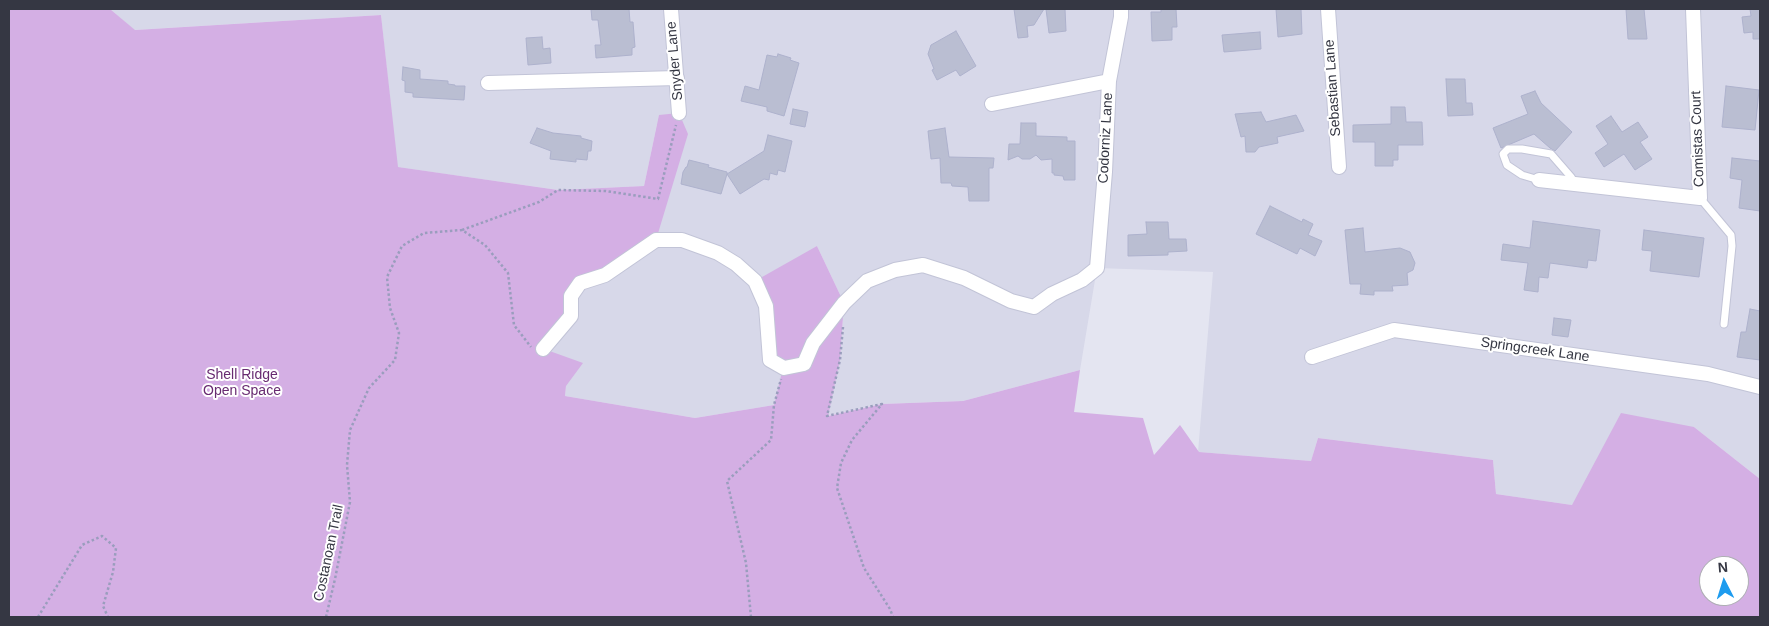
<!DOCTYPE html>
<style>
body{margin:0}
#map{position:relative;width:1769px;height:626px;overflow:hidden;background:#e4e5f1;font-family:Helvetica,sans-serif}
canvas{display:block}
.frame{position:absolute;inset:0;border:10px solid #353743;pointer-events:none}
.north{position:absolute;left:1699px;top:556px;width:50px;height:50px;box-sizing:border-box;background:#fff;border:1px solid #aeafb4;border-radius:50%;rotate:355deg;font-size:14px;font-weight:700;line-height:20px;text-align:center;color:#353743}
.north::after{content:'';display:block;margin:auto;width:18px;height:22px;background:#1e9cef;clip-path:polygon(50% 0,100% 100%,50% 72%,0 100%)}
</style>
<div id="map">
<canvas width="1769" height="626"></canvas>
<div class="frame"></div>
<div class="north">N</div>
</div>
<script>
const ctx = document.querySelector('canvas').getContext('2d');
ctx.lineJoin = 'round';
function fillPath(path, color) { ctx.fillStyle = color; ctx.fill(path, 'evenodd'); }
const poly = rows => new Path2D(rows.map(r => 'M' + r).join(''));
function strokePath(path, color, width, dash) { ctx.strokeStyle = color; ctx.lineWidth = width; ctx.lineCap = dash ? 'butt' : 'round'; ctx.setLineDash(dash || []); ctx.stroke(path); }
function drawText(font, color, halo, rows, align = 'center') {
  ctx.font = font + ' Helvetica,sans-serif'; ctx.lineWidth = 4; ctx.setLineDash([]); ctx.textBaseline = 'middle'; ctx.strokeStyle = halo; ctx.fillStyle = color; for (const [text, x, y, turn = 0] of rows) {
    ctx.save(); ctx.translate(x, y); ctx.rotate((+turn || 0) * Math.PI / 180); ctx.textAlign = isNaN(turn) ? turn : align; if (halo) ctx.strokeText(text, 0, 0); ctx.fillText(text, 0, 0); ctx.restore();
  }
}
const residential = poly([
 [110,9,1760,9,1760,479,1694,427,1572,505,1496,494,1493,460,1318,438,1311,461,1198,452,1213,272,1097,268,1080,370,963,401,882,404,827,416,840,360,844,303,817,246,774,405,695,418,565,396,566,386,543,349,571,296,632,257,659,115,644,186,558,190,397,167,381,15,134,30]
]);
const green = poly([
 [9,9,110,9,135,30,381,15,398,167,558,190,644,186,659,115,679,113,688,134,656,240,580,283,571,316,544,349,583,363,566,386,565,396,695,418,774,405,783,368,770,360,755,281,817,246,844,303,840,360,828,416,882,404,963,401,1080,370,1074,412,1143,418,1154,455,1180,425,1199,452,1311,461,1318,438,1493,460,1496,494,1572,505,1621,413,1694,427,1760,479,1760,617,9,617],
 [1709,566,1739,566,1739,596,1709,596]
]);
const building = poly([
 [591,9,629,9,630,22,633,22,635,47,632,48,632,55,596,58,595,45,601,45,598,20,592,20,591,9],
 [1014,9,1044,9,1034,25,1027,26,1028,37,1018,38,1014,9],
 [1046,9,1065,9,1066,31,1049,33,1046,9],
 [1161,9,1176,9,1177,27,1172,27,1172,40,1152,41,1151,12,1161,12,1161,9],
 [1276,9,1301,9,1302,34,1278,37,1276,9],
 [1626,9,1644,9,1647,39,1628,39,1626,9],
 [1750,9,1760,9,1760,39,1753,39,1753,32,1744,33,1742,17,1751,16,1750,9],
 [956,31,976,66,960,76,956,70,937,80,932,70,934,69,928,54,931,45,956,31],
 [1260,32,1261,49,1224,52,1222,35,1260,32],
 [542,37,543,49,550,48,551,63,528,65,526,38,542,37],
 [778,54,791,58,790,60,799,63,784,116,767,111,767,107,741,101,745,86,759,90,767,55,777,57,778,54],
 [403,67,420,70,420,79,448,81,448,84,455,85,455,86,465,86,464,100,413,97,413,93,405,92,405,81,402,80,403,67],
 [1446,79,1465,79,1466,103,1472,103,1473,115,1448,116,1446,79],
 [1726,86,1759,90,1755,130,1722,127,1726,86],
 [1535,91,1541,103,1572,132,1555,151,1550,148,1534,134,1501,148,1493,128,1528,114,1521,96,1535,91],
 [1391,107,1405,107,1406,122,1422,122,1423,145,1398,145,1398,160,1393,160,1393,166,1375,166,1375,142,1353,142,1353,125,1391,124,1391,107],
 [793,109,808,112,805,127,790,124,793,109],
 [1261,112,1266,122,1296,115,1304,131,1277,137,1278,143,1259,147,1255,152,1246,152,1245,136,1241,137,1235,114,1261,112],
 [1611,116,1622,132,1638,122,1648,137,1640,142,1652,159,1635,170,1624,154,1604,167,1595,153,1608,144,1596,126,1611,116],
 [1021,123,1036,123,1036,136,1067,137,1067,141,1075,141,1075,180,1064,180,1063,176,1054,175,1054,173,1052,173,1052,159,1041,160,1036,155,1030,159,1022,159,1018,156,1008,160,1009,144,1020,144,1021,123],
 [537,128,553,133,581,136,581,138,592,141,591,151,588,151,587,160,576,159,576,162,550,159,551,151,530,143,537,128],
 [945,128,949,157,994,158,993,168,989,168,989,201,969,201,968,187,952,186,951,183,941,183,940,158,931,159,928,131,945,128],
 [768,135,792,141,785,172,778,170,777,175,770,173,769,180,764,179,740,194,727,174,721,194,681,184,683,172,686,167,687,167,689,160,709,165,708,167,727,172,727,174,764,151,768,135],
 [1732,158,1760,161,1760,211,1739,208,1742,180,1730,178,1732,158],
 [1270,206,1302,222,1303,219,1313,224,1308,235,1322,241,1315,256,1300,248,1297,254,1256,234,1270,206],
 [1533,221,1600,230,1596,261,1588,260,1587,268,1550,263,1548,278,1539,277,1538,292,1524,290,1528,263,1501,260,1503,244,1530,248,1533,221],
 [1146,222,1168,222,1169,239,1186,239,1187,251,1168,252,1168,255,1128,256,1128,235,1147,234,1146,222],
 [1363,228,1365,252,1400,248,1410,252,1415,263,1413,270,1407,273,1408,285,1392,286,1393,291,1374,291,1374,295,1360,294,1361,284,1350,284,1345,230,1363,228],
 [1644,230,1704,238,1699,277,1650,271,1652,251,1642,250,1644,230],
 [1750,309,1760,311,1760,360,1737,357,1741,332,1746,332,1750,309],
 [1554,318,1571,320,1568,337,1552,335,1554,318]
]);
const path = poly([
 [462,230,539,202,558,190,606,191,658,199,676,125],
 [843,327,840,360,827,416,882,404,852,440,841,463,837,488,864,568,890,609,893,617],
 [38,617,82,545,102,536,116,548,113,572,103,606,108,617],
 [326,617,335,579,350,502,347,465,350,430,369,388,395,360,399,333,390,308,387,277,402,246,424,233,462,230,485,245,508,273,514,325,531,347],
 [751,617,746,563,727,481,771,440,774,405,781,379]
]);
const service = poly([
 [1539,180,1522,175,1507,165,1503,154,1508,149,1522,149,1551,154,1571,177,1575,184],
 [1700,198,1731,235,1732,246,1724,324]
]);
const minor = poly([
 [671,9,679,113],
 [1328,9,1339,167],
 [488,83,677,78],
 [992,104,1109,81],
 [1539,180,1700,198,1693,9],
 [543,349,571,316,571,296,580,283,605,275,656,240,682,240,718,253,736,264,755,281,766,306,770,360,784,368,804,364,813,343,844,303,867,281,895,270,923,265,964,278,1011,301,1034,307,1052,294,1082,280,1097,268,1105,172,1109,81,1121,17,1121,9],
 [1312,357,1394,330,1708,374,1760,387]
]);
const streetNames = [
 ["Snyder Lane",675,61,-95],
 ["Sebastian Lane",1333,88,-94],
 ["Codorniz Lane",1106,138,-87],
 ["Comistas Court",1698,139,-92],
 ["Springcreek Lane",1535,350,8],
 ["Costanoan Trail",329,553,-78]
];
const parkNames = [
 ["Shell Ridge",242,375],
 ["Open Space",242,391]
];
fillPath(residential, '#d7d8e9');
fillPath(green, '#d4afe4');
fillPath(building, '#babed2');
strokePath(building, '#aeb2cd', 1);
strokePath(service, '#c2c4d7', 9);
strokePath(minor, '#c2c4d7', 16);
strokePath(path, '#9a9dbd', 2.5, [2.5, 2.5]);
strokePath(service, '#fff', 7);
strokePath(minor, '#fff', 14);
drawText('14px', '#353743', '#fff', streetNames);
drawText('14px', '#682b71', '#fff', parkNames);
</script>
